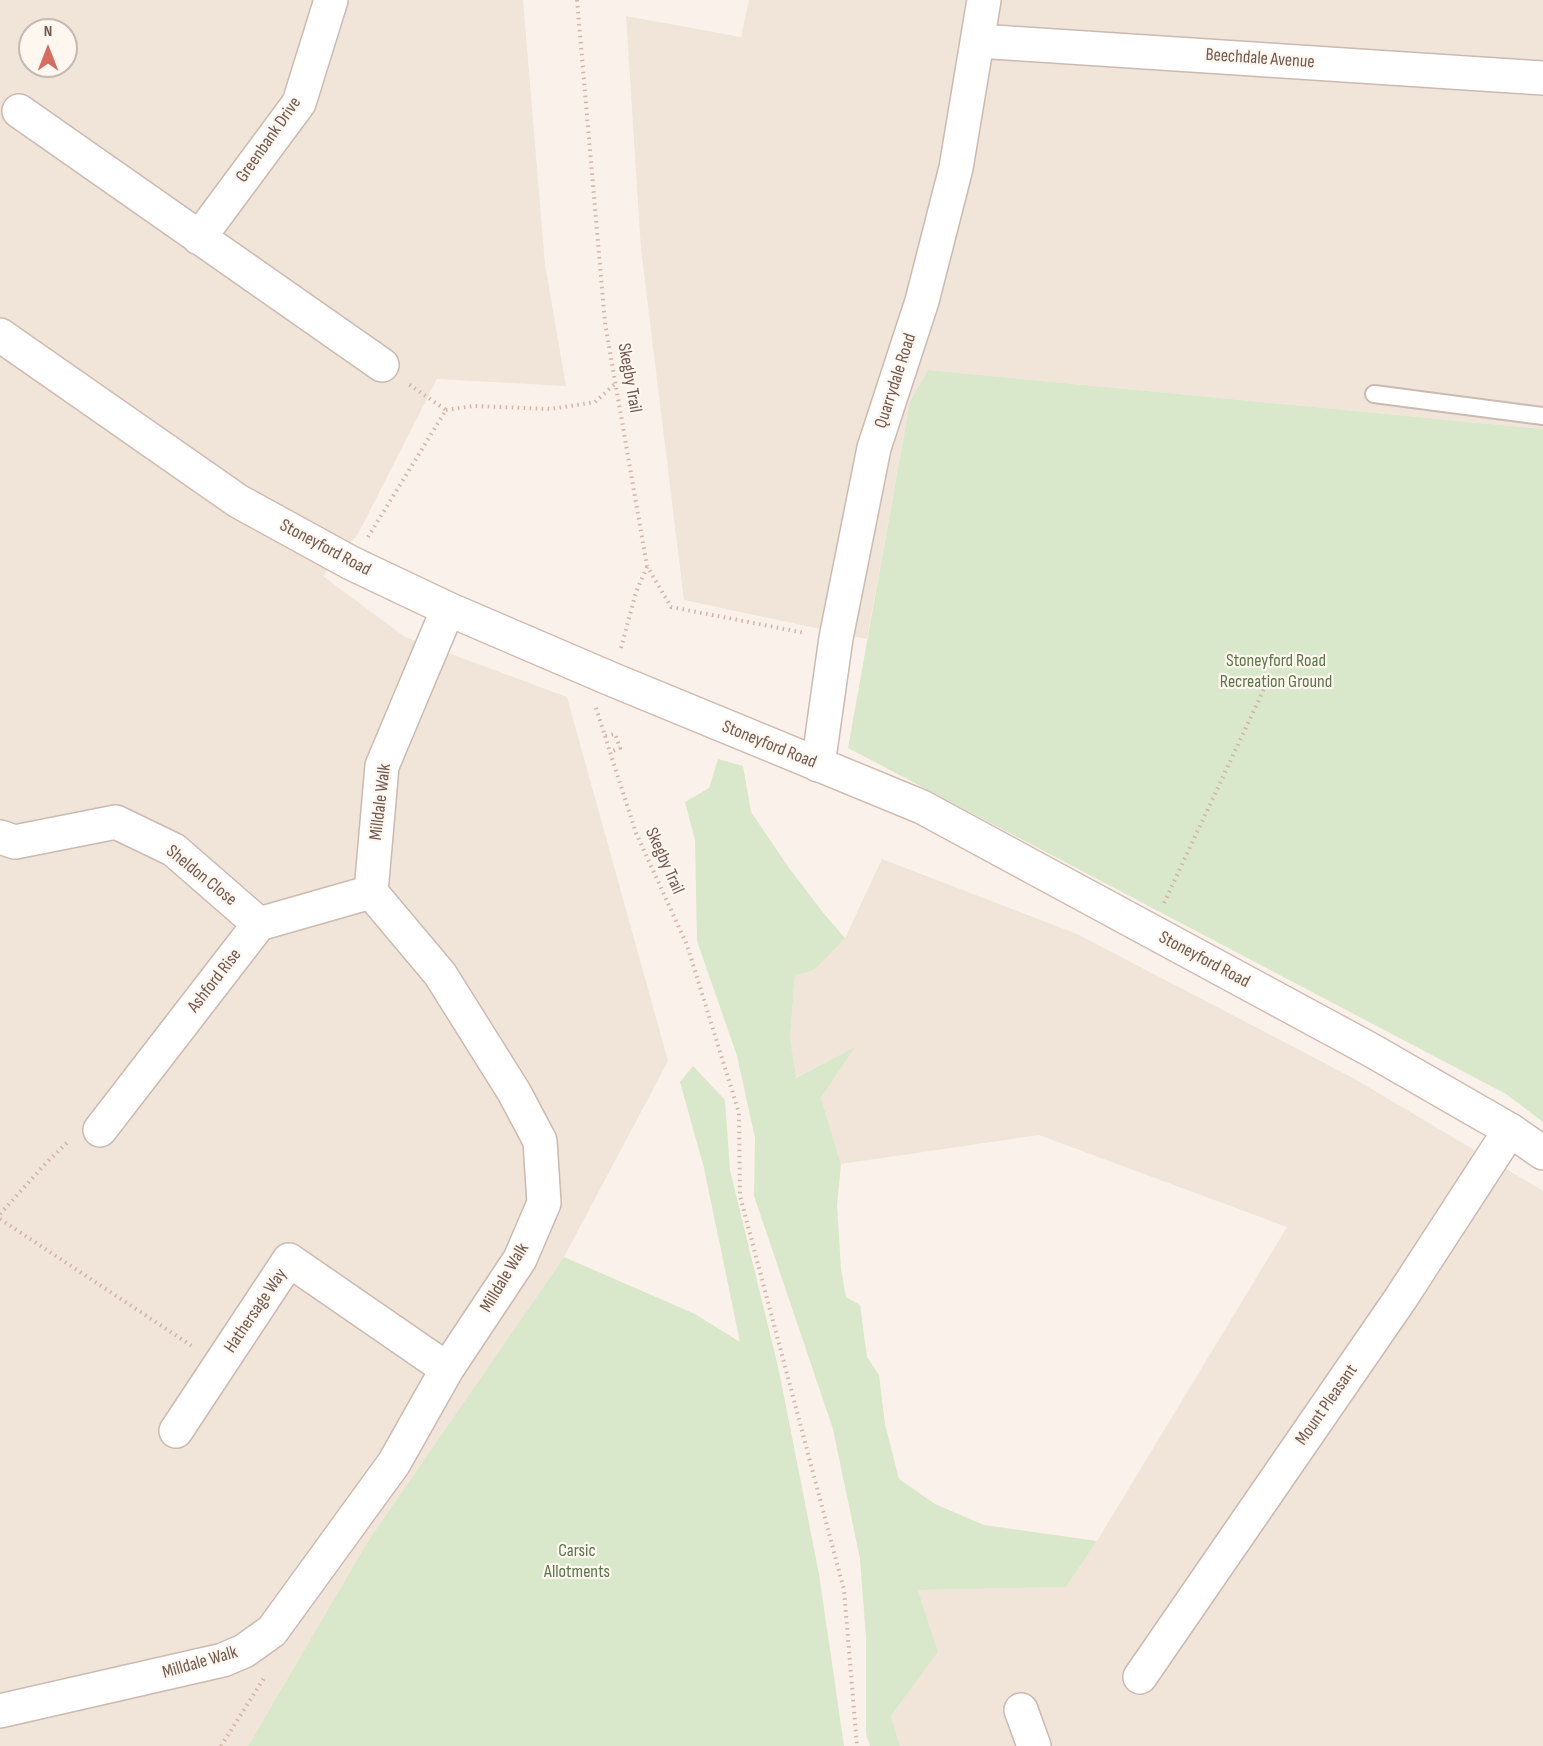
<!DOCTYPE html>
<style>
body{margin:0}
#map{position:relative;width:1543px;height:1746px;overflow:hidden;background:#faf2ea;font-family:"Sofia Sans Condensed",sans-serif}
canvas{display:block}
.north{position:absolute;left:18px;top:18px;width:60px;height:60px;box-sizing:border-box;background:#fdf7f0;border:2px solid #c5b8b0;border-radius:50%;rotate:0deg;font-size:16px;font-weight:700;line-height:24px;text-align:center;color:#725950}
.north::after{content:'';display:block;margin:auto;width:21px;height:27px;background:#d66c5e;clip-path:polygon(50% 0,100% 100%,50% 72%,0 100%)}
</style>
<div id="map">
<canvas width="1543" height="1746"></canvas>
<div class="north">N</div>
</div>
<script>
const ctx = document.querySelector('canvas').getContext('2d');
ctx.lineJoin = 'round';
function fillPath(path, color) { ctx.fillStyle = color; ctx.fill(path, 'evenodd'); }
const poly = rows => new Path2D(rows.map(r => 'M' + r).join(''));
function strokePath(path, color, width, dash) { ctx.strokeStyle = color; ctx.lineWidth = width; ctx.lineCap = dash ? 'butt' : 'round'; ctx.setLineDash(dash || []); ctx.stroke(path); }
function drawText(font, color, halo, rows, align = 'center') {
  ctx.font = font + ' "Sofia Sans Condensed",sans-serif'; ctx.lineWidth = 4.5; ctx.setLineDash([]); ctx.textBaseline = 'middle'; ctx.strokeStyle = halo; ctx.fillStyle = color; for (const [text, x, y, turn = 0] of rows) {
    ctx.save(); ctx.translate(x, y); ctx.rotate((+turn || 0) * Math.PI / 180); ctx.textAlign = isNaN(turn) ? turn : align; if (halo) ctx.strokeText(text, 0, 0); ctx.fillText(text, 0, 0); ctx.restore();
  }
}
const residential = poly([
 [0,0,523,0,545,265,566,386,437,379,358,534,323,576,405,637,567,697,668,1061,564,1257,368,1541,248,1746,0,1746],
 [30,30,66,30,66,66,30,66],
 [749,0,1543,0,1543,429,928,370,910,401,867,639,684,600,641,249,626,16,741,37],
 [882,859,1077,934,1355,1079,1543,1191,1543,1746,900,1746,891,1716,938,1652,918,1590,1066,1587,1097,1541,1287,1227,1039,1135,841,1164,821,1098,854,1048,795,1078,790,1038,795,975,845,938]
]);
const green = poly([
 [928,370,1543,429,1543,1122,1506,1094,848,748,910,401],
 [718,759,743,766,751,812,789,868,825,915,845,938,814,970,795,975,790,1038,796,1078,855,1047,821,1098,841,1164,837,1205,841,1269,846,1297,860,1305,867,1357,879,1375,885,1424,899,1479,935,1504,984,1525,1097,1541,1066,1587,918,1590,938,1652,891,1716,900,1746,870,1746,866,1734,866,1638,860,1559,833,1429,754,1196,755,1138,737,1056,697,941,695,840,685,802,709,788],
 [693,1066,725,1100,730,1170,779,1371,819,1574,844,1746,248,1746,368,1541,564,1257,695,1314,740,1342,704,1168,680,1082]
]);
const path = poly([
 [577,0,605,323,647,566,671,607,805,633],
 [446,410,473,406,551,409,595,402,616,383],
 [368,537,446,410,407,383],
 [621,648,636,592,647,567],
 [596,708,605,736,615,734,620,748,610,752,636,833,687,945,739,1113,740,1196,844,1590,857,1746],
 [605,736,610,752],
 [1164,903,1270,676],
 [0,1214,47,1162,70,1140],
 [0,1219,195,1348],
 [221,1746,264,1678]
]);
const lane = poly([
 [1374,394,1543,416]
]);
const street = poly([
 [978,41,1543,78],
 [19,111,382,365],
 [199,238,299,103,331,0],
 [818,765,836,638,874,448,922,301,956,168,984,0],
 [0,837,15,842,116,822,174,850,259,924],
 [100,1130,259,924,371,892],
 [176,1431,289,1260,447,1369],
 [1140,1677,1401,1298,1510,1130],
 [1021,1710,1034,1746],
 [0,1711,223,1660,244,1651,272,1631,394,1463,447,1369,520,1259,544,1203,540,1141,514,1092,440,974,371,892,382,766,448,609]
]);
const secondary = poly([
 [0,335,238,501,351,563,448,609,611,679,922,807,1371,1050,1510,1130,1543,1153]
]);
const streetNames = [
 ["Beechdale Avenue",1260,59,4],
 ["Greenbank Drive",269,140,-55],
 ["Skegby Trail",629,378,80],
 ["Quarrydale Road",896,381,-72],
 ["Stoneyford Road",325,548,28],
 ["Stoneyford Road",769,745,22],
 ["Milldale Walk",381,802,-83],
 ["Skegby Trail",664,861,66],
 ["Sheldon Close",201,876,39],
 ["Stoneyford Road",1204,960,28],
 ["Ashford Rise",215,981,-52],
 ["Milldale Walk",505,1278,-59],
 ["Hathersage Way",256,1311,-56],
 ["Mount Pleasant",1327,1405,-55],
 ["Milldale Walk",200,1663,-16]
];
const parkNames = [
 ["Stoneyford Road",1276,661],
 ["Recreation Ground",1276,682],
 ["Carsic",577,1551],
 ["Allotments",577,1572]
];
fillPath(residential, '#f1e4d9');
fillPath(green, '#d9e7ca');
strokePath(lane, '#cbbab1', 20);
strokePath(street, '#cbbab1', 36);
strokePath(secondary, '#d0bcb2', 36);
strokePath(path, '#d2b4a8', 4, [1.5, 4.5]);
strokePath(lane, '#fff', 16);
strokePath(street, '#fff', 33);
strokePath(secondary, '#fff', 33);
drawText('18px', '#725950', '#fdf7f0', streetNames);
drawText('18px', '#5c774a', '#fdf7f0', parkNames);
</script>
